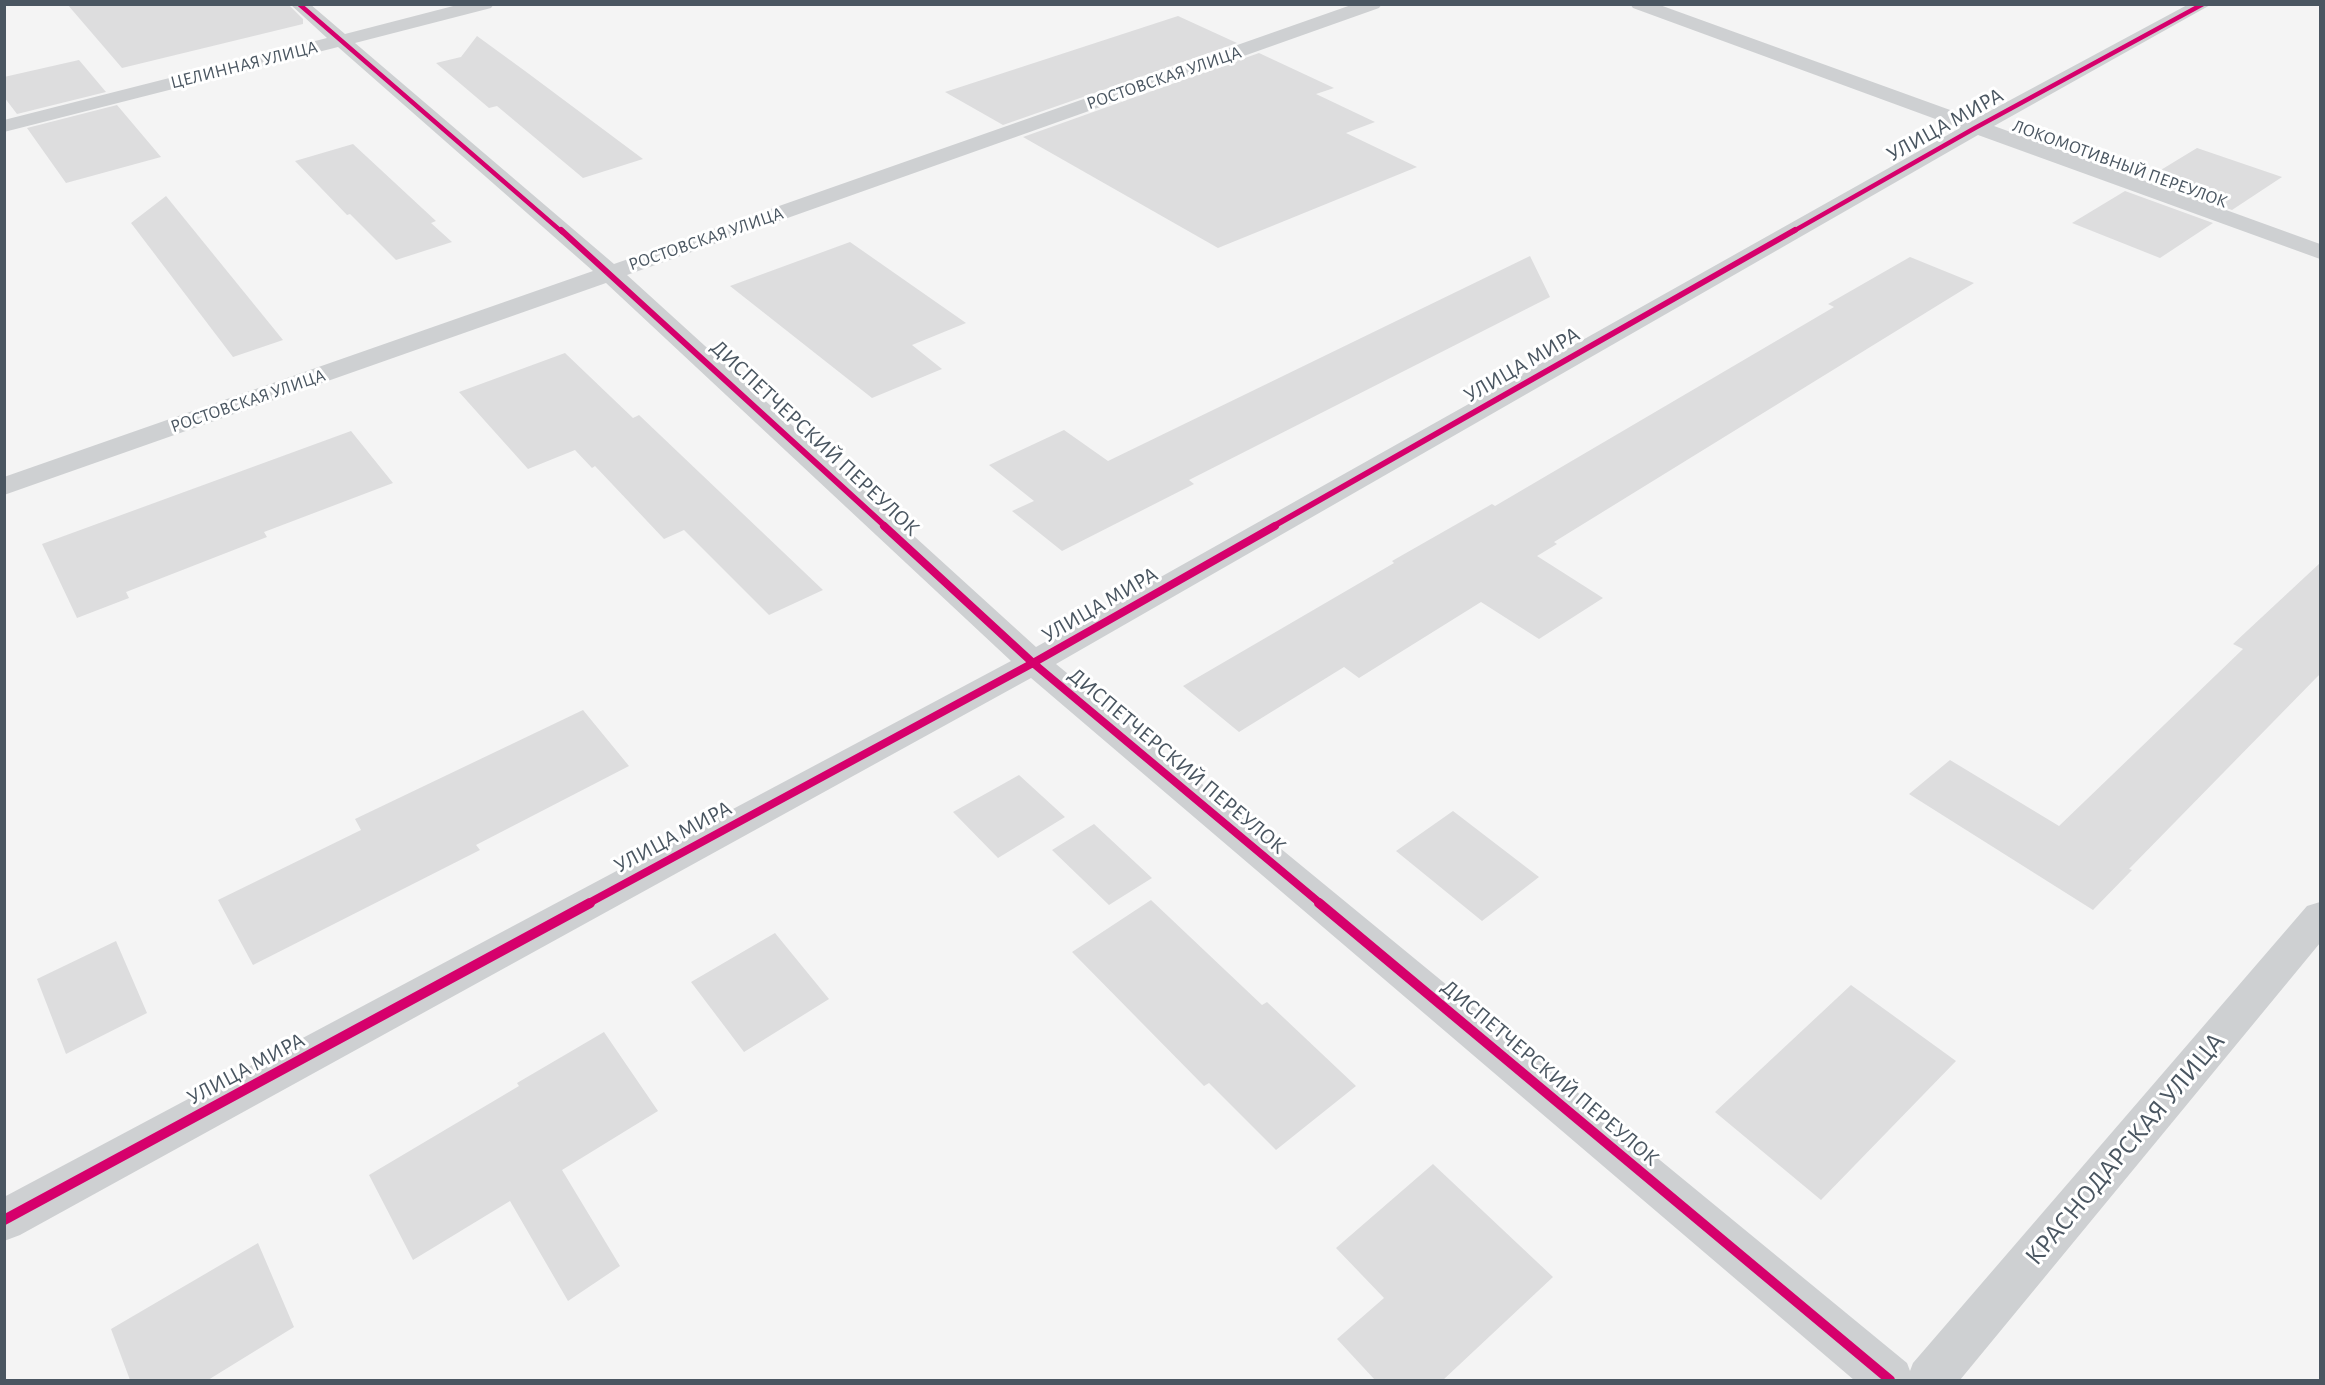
<!DOCTYPE html>
<meta charset="utf-8">
<style>
body{margin:0}
#map{position:relative;width:2325px;height:1385px;overflow:hidden;background:#f4f4f4;font-family:"Alegreya Sans",sans-serif}
canvas{display:block}
.frame{position:absolute;inset:0;border:6px solid #4a5661;pointer-events:none}
</style>
<div id="map">
<canvas width="2325" height="1385"></canvas>
<div class="frame"></div>
</div>
<script>
const ctx = document.querySelector('canvas').getContext('2d');
ctx.lineJoin = 'round';
function fillPath(path, color) { ctx.fillStyle = color; ctx.fill(path, 'evenodd'); }
const poly = rows => new Path2D(rows.map(r => 'M' + r).join(''));
function strokePath(path, color, width, dash) { ctx.strokeStyle = color; ctx.lineWidth = width; ctx.lineCap = dash ? 'butt' : 'round'; ctx.setLineDash(dash || []); ctx.stroke(path); }
function drawText(font, color, halo, rows, align = 'center') {
  ctx.font = font + ' "Alegreya Sans",sans-serif'; ctx.lineWidth = 6; ctx.setLineDash([]); ctx.textBaseline = 'middle'; ctx.strokeStyle = halo; ctx.fillStyle = color; for (const [text, x, y, turn = 0] of rows) {
    ctx.save(); ctx.translate(x, y); ctx.rotate((+turn || 0) * Math.PI / 180); ctx.textAlign = isNaN(turn) ? turn : align; if (halo) ctx.strokeText(text, 0, 0); ctx.fillText(text, 0, 0); ctx.restore();
  }
}
const building = poly([
 [67,4,288,4,303,19,303,24,122,68],
 [1178,16,1237,43,1003,125,945,92],
 [477,36,525,71,643,159,583,178,497,106,489,108,436,63,461,57],
 [1259,53,1334,88,1316,94,1375,122,1346,133,1417,167,1218,248,1023,137],
 [79,60,106,92,17,114,4,97,4,77],
 [117,105,161,157,66,183,27,128],
 [353,144,436,221,431,223,452,242,396,260,350,214,347,215,295,161],
 [2197,148,2282,177,2232,210,2146,179],
 [2125,191,2213,223,2160,258,2072,223],
 [166,196,283,340,233,357,131,223],
 [850,242,966,323,912,345,942,369,872,398,730,286],
 [1530,256,1550,297,1189,480,1194,484,1062,551,1012,511,1034,501,989,465,1064,430,1108,461],
 [1910,257,1974,283,1554,542,1557,544,1537,556,1603,598,1539,639,1481,602,1359,678,1344,667,1239,732,1183,686,1394,563,1392,561,1492,504,1495,506,1834,307,1828,304],
 [565,353,633,418,639,415,823,590,769,615,684,530,664,539,595,466,592,468,575,450,528,469,459,392],
 [351,431,393,483,264,532,267,537,126,592,129,598,77,618,42,544],
 [2320,563,2320,674,2129,869,2132,870,2093,910,1909,794,1950,760,2059,826,2243,649,2233,644],
 [583,710,629,766,476,845,480,850,253,965,218,900,361,830,355,819],
 [1019,775,1065,817,998,858,953,812],
 [1453,811,1539,877,1482,921,1396,851],
 [1094,824,1152,878,1109,905,1052,850],
 [1151,900,1262,1005,1267,1002,1356,1086,1276,1150,1209,1083,1204,1086,1072,952],
 [775,933,829,999,744,1052,691,982],
 [116,941,147,1013,66,1054,37,979],
 [1851,985,1956,1061,1821,1200,1715,1112],
 [604,1032,658,1111,562,1170,620,1266,568,1301,510,1201,413,1260,369,1175,519,1086,517,1083],
 [1433,1164,1553,1277,1443,1380,1375,1380,1337,1339,1384,1298,1336,1248],
 [258,1243,294,1327,208,1380,130,1380,111,1329]
]);
const minor = poly([
 [290,4,310,4,345,34,461,4,494,4,491,8,355,43,614,264,1354,4,1382,4,1379,8,627,275,1036,647,1960,128,1633,8,1630,4,1657,4,1975,119,2189,4,2212,4,1994,126,2320,244,2320,259,1978,135,1056,664,1907,1363,1910,1371,1913,1363,2307,906,2320,902,2320,943,1960,1380,1854,1380,1031,678,20,1235,4,1241,4,1197,1011,661,606,283,4,495,4,477,593,271,338,47,4,132,4,120,327,38,290,4]
]);
const cyclewayFar3 = poly([
 [299,4,562,232],
 [1792,232,1975,128,2203,4]
]);
const cyclewayFar2 = poly([
 [561,230,886,527],
 [1272,527,1795,230]
]);
const cyclewayFar1 = poly([
 [884,526,1033,663,1321,904],
 [587,904,1033,663,1275,526]
]);
const cycleway = poly([
 [1319,903,1890,1380],
 [4,1220,590,903]
]);
const farStreetnames = [
 ["ЦЕЛИННАЯ УЛИЦА",244,65,-14],
 ["РОСТОВСКАЯ УЛИЦА",1164,78,-19],
 ["ЛОКОМОТИВНЫЙ ПЕРЕУЛОК",2120,164,20],
 ["РОСТОВСКАЯ УЛИЦА",706,239,-19],
 ["РОСТОВСКАЯ УЛИЦА",248,401,-19]
];
const streetNames = [
 ["УЛИЦА МИРА",1945,125,-29],
 ["УЛИЦА МИРА",1522,365,-30],
 ["ДИСПЕТЧЕРСКИЙ ПЕРЕУЛОК",815,438,43],
 ["УЛИЦА МИРА",1100,605,-30],
 ["ДИСПЕТЧЕРСКИЙ ПЕРЕУЛОК",1177,761,40],
 ["УЛИЦА МИРА",673,837,-28],
 ["УЛИЦА МИРА",246,1069,-28],
 ["ДИСПЕТЧЕРСКИЙ ПЕРЕУЛОК",1550,1073,40]
];
const nearStreetnames = [
 ["КРАСНОДАРСКАЯ УЛИЦА",2125,1149,-50]
];
fillPath(building, '#ddddde');
fillPath(minor, '#ced0d2');
strokePath(cyclewayFar3, '#d6006c', 4.5);
strokePath(cyclewayFar2, '#d6006c', 6);
strokePath(cyclewayFar1, '#d6006c', 8);
strokePath(cycleway, '#d6006c', 10);
drawText('18px', '#4a5661', '#fff', farStreetnames);
drawText('22px', '#4a5661', '#fff', streetNames);
drawText('27px', '#4a5661', '#fff', nearStreetnames);
</script>
